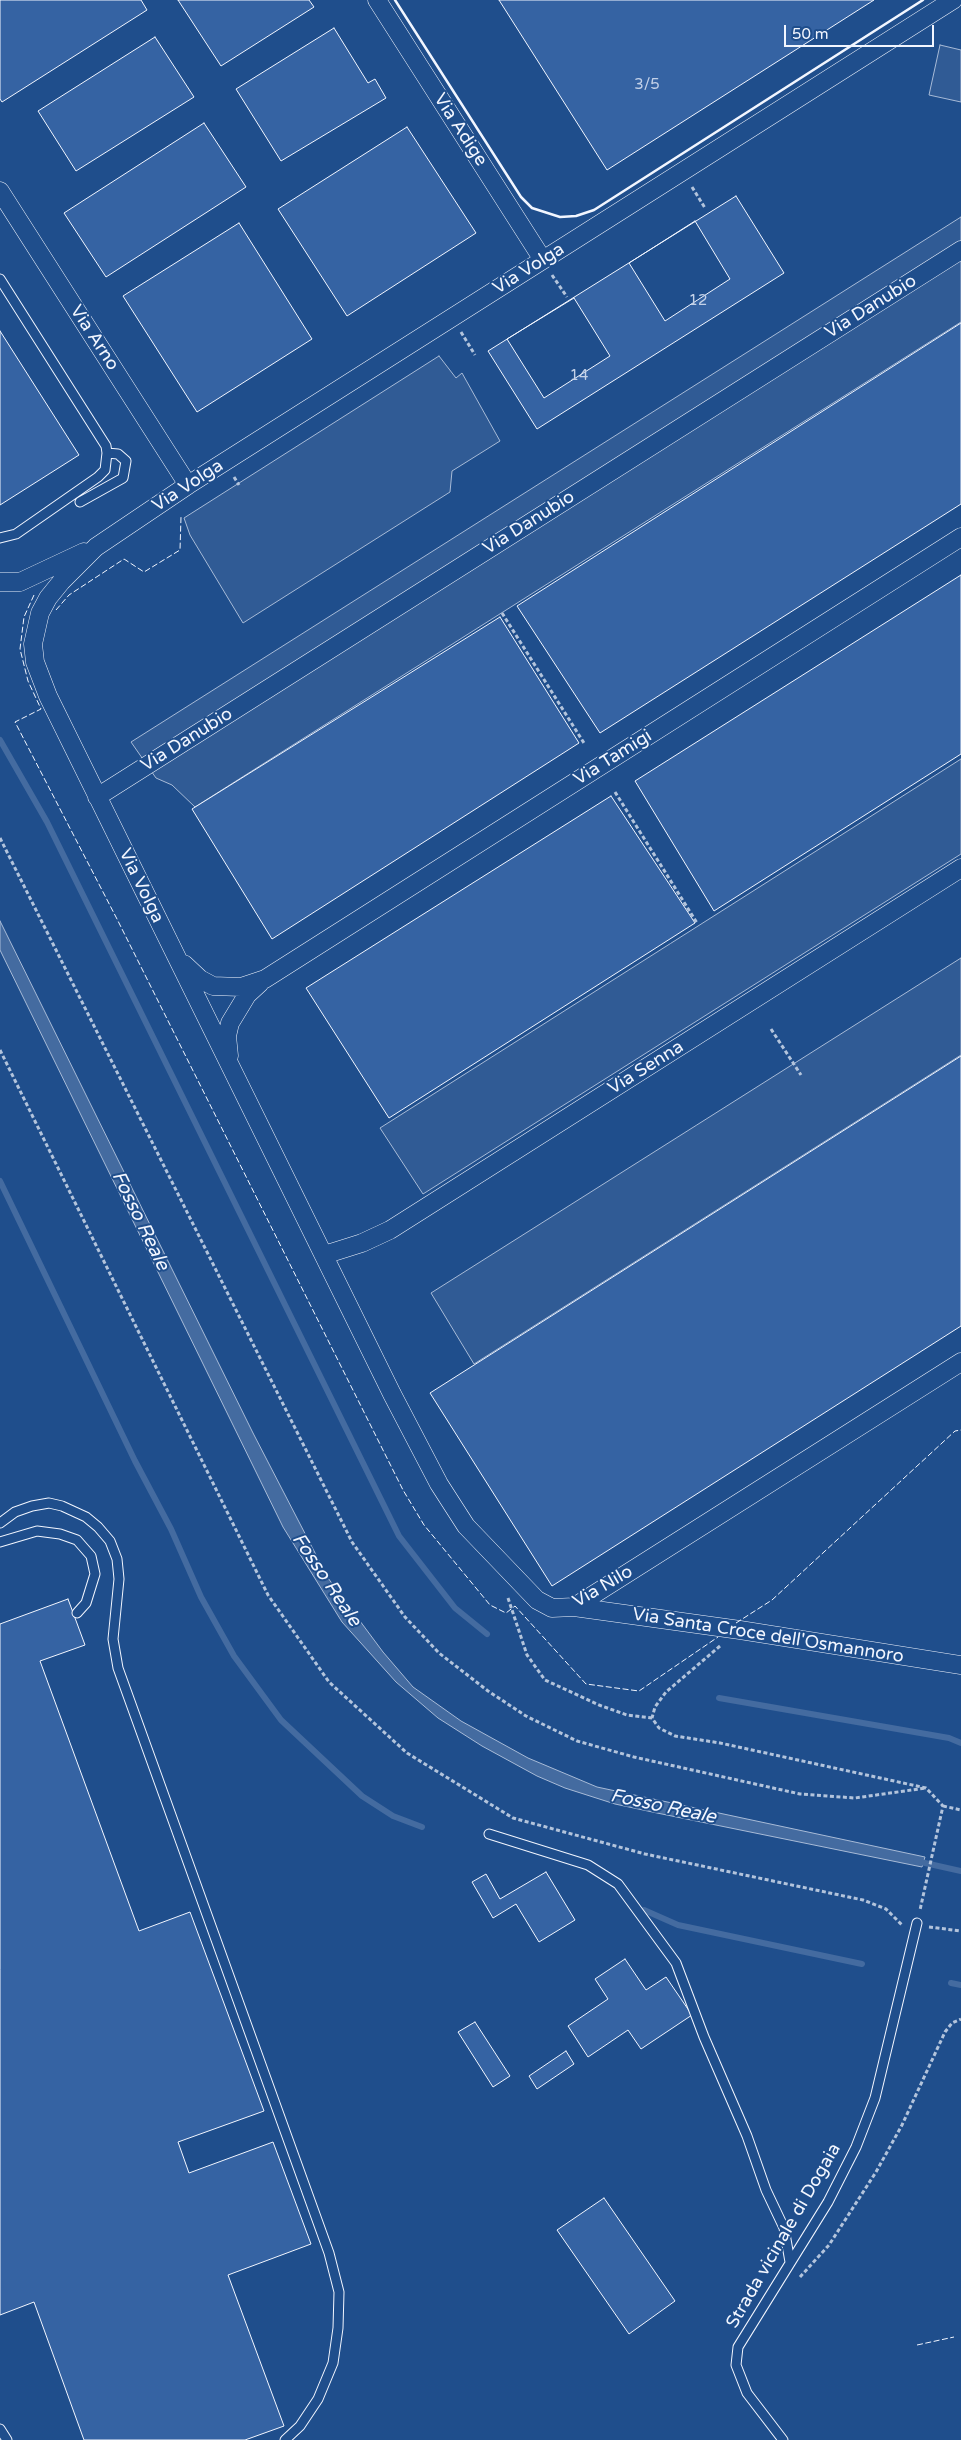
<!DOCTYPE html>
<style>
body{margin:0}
#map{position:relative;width:961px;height:2440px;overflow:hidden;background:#1f4e8c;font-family:"Varela Round",sans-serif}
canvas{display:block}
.scale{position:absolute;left:784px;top:25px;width:150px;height:22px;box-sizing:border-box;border:2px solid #f2f6ff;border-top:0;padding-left:6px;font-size:15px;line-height:18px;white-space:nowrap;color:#f2f6ff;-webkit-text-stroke:4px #1f4e8c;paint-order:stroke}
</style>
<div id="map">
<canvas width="961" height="2440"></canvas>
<div class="scale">50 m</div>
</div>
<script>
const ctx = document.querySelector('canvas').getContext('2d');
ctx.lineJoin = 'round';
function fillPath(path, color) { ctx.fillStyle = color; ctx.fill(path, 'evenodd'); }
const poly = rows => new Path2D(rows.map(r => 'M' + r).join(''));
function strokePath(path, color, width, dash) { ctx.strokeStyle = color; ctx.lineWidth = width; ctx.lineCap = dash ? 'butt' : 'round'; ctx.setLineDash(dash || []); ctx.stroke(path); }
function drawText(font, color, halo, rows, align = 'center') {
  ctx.font = font + ' "Varela Round",sans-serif'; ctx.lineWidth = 4; ctx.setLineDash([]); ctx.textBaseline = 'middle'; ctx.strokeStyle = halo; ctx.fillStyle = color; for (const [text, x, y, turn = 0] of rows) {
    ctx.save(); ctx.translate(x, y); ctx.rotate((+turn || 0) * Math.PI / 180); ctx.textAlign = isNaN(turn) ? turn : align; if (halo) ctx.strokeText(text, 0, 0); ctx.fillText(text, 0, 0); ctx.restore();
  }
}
const built = poly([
 [940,45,961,50,961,102,929,95,940,45],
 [961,217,961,322,195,807,172,785,156,778,131,742,961,217],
 [439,356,456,378,462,373,500,441,452,471,450,492,243,623,190,535,184,518,439,356],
 [961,759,961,854,423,1194,380,1128,961,759],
 [961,958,961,1055,474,1364,431,1293,961,958]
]);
const water = poly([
 [0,921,253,1433,328,1578,383,1652,413,1687,461,1721,528,1758,597,1787,925,1857,922,1867,657,1813,615,1804,565,1788,537,1776,482,1746,438,1718,396,1682,342,1622,283,1527,0,950,0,921]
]);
const stream = poly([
 [0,740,47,822,399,1536,455,1608,487,1634],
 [0,1181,135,1461,171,1529,201,1597,234,1656,281,1720,362,1796,393,1816,422,1827],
 [719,1698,949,1738,961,1743],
 [916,1861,961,1871],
 [644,1910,678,1925,862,1964],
 [951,1983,961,1985]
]);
const building = poly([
 [0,0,141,0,147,10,2,102,0,99,0,0],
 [178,0,309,0,314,7,221,66,178,0],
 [499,0,874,0,607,170,499,0],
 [334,28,368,83,375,79,386,98,281,161,236,89,334,28],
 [155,37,194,97,76,171,38,111,155,37],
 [204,123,246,187,106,277,64,213,204,123],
 [407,127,476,233,347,316,278,209,407,127],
 [736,196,784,273,537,429,488,351,736,196],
 [695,221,730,279,665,321,629,263,695,221],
 [239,223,312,339,197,412,123,296,239,223],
 [574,298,610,356,544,398,507,339,574,298],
 [961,323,961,504,600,733,517,606,961,323],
 [0,331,79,455,0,505,0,331],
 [961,575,961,754,714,911,635,781,961,575],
 [500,617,579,743,272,939,192,809,500,617],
 [611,796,695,923,389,1118,306,988,611,796],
 [961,1056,961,1326,552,1586,430,1393,961,1056],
 [68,1599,85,1645,40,1661,139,1931,190,1912,264,2111,178,2142,189,2173,273,2142,311,2244,228,2275,284,2426,245,2440,84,2440,34,2302,0,2315,0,1624,68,1599],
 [546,1872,575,1920,539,1942,516,1904,493,1918,472,1882,486,1874,500,1899,546,1872],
 [625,1959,646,1990,666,1977,692,2015,641,2049,628,2030,588,2057,568,2026,608,1999,595,1979,625,1959],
 [475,2022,510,2076,493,2087,458,2032,475,2022],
 [566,2051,574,2064,537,2089,529,2076,566,2051],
 [604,2198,675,2301,629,2334,557,2230,604,2198]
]);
const path = poly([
 [692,187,705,208],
 [552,275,567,297],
 [461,332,475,355],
 [234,477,239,485],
 [502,613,584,743],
 [615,792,697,923],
 [0,838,352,1542,405,1617,439,1653,488,1691,526,1716,577,1741,634,1757,800,1794,855,1798,926,1788],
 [771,1029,801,1075],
 [0,1050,268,1595,329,1682,407,1753,513,1818,645,1854,863,1900,886,1909,902,1925],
 [508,1598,527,1655,545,1680,599,1705,627,1715,652,1718],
 [720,1646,666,1692,655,1707,652,1718,659,1728,675,1736,720,1743,926,1788,943,1806,920,1910],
 [943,1806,961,1810],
 [929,1927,961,1931],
 [800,2277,829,2245,876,2172,902,2125,945,2032,952,2023,961,2019]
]);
const lane = poly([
 [0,279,106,446,107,453,105,470,98,477,16,534,0,538],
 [80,502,123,478,126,461,118,454,107,453],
 [0,1523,15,1512,32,1506,49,1503,62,1506,86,1517,98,1527,110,1541,117,1559,119,1579,113,1639,118,1668,329,2253,339,2292,338,2328,333,2363,318,2399,300,2426,285,2440],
 [0,1542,37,1531,60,1534,77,1540,91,1556,95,1574,86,1603,77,1613],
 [489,1834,588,1865,618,1884,676,1963,704,2037,747,2136,766,2190,784,2228,790,2262],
 [0,2429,7,2440],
 [783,2440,747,2393,736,2365,738,2347,828,2202,856,2147,875,2098,917,1923]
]);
const street = poly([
 [377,0,543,260],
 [953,0,188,485,96,547,61,582,48,598,40,613,33,644,35,662,48,696,392,1394,439,1484,466,1526,537,1600,552,1608,574,1607,961,1362],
 [0,191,188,485],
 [0,582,20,582,84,552],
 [97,797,961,250],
 [184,964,200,979,213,986,241,987,265,979,961,537],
 [229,1056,227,1036,230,1023,247,995,260,983],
 [324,1255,362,1243,390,1230,961,868],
 [574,1607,740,1630,961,1665]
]);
const fence = poly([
 [34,595,24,617,20,649,28,681,41,709,15,722,117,919,403,1490,424,1525,490,1605,506,1613,515,1606,586,1684,639,1691,718,1637],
 [56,610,69,595,124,559,144,572,180,550,181,517],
 [736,1623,772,1600,955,1431,961,1430],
 [917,2345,954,2337]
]);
const wall = poly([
 [395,0,521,197,532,208,560,217,576,216,594,210,923,0]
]);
const numberNames = [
 ["3/5",647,85],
 ["12",698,301],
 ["14",579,376]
];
const streetNames = [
 ["Via Adige",460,130,57],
 ["Via Volga",529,269,-32],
 ["Via Danubio",871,307,-32],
 ["Via Arno",94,338,57],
 ["Via Volga",188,486,-33],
 ["Via Danubio",529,523,-32],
 ["Via Danubio",187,740,-32],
 ["Via Tamigi",613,758,-32],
 ["Via Volga",141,886,64],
 ["Via Senna",646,1068,-32],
 ["Via Nilo",603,1587,-30],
 ["Via Santa Croce dell'Osmannoro",768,1636,9],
 ["Strada vicinale di Dogaia",784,2236,-60]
];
const waterNames = [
 ["Fosso Reale",140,1221,64],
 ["Fosso Reale",326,1580,56],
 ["Fosso Reale",663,1807,12]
];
fillPath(built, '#305b95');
strokePath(built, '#a8bbd7', 1);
fillPath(water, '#446ba0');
strokePath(water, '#a8bbd7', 1);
strokePath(stream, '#446ba0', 6);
fillPath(building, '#3563a3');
strokePath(building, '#f2f6ff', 1);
strokePath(lane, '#f2f6ff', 11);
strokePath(street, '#f2f6ff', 19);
strokePath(path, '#b3c4dc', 3, [4, 2.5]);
strokePath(lane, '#1f4e8c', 9);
strokePath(street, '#1f4e8c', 18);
strokePath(fence, '#f2f6ff', 1, [6, 2.5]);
strokePath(wall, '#f2f6ff', 2.5);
drawText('15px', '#c3d1e8', null, numberNames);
drawText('18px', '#f2f6ff', '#1f4e8c', streetNames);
drawText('italic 19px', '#f2f6ff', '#1f4e8c', waterNames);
</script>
